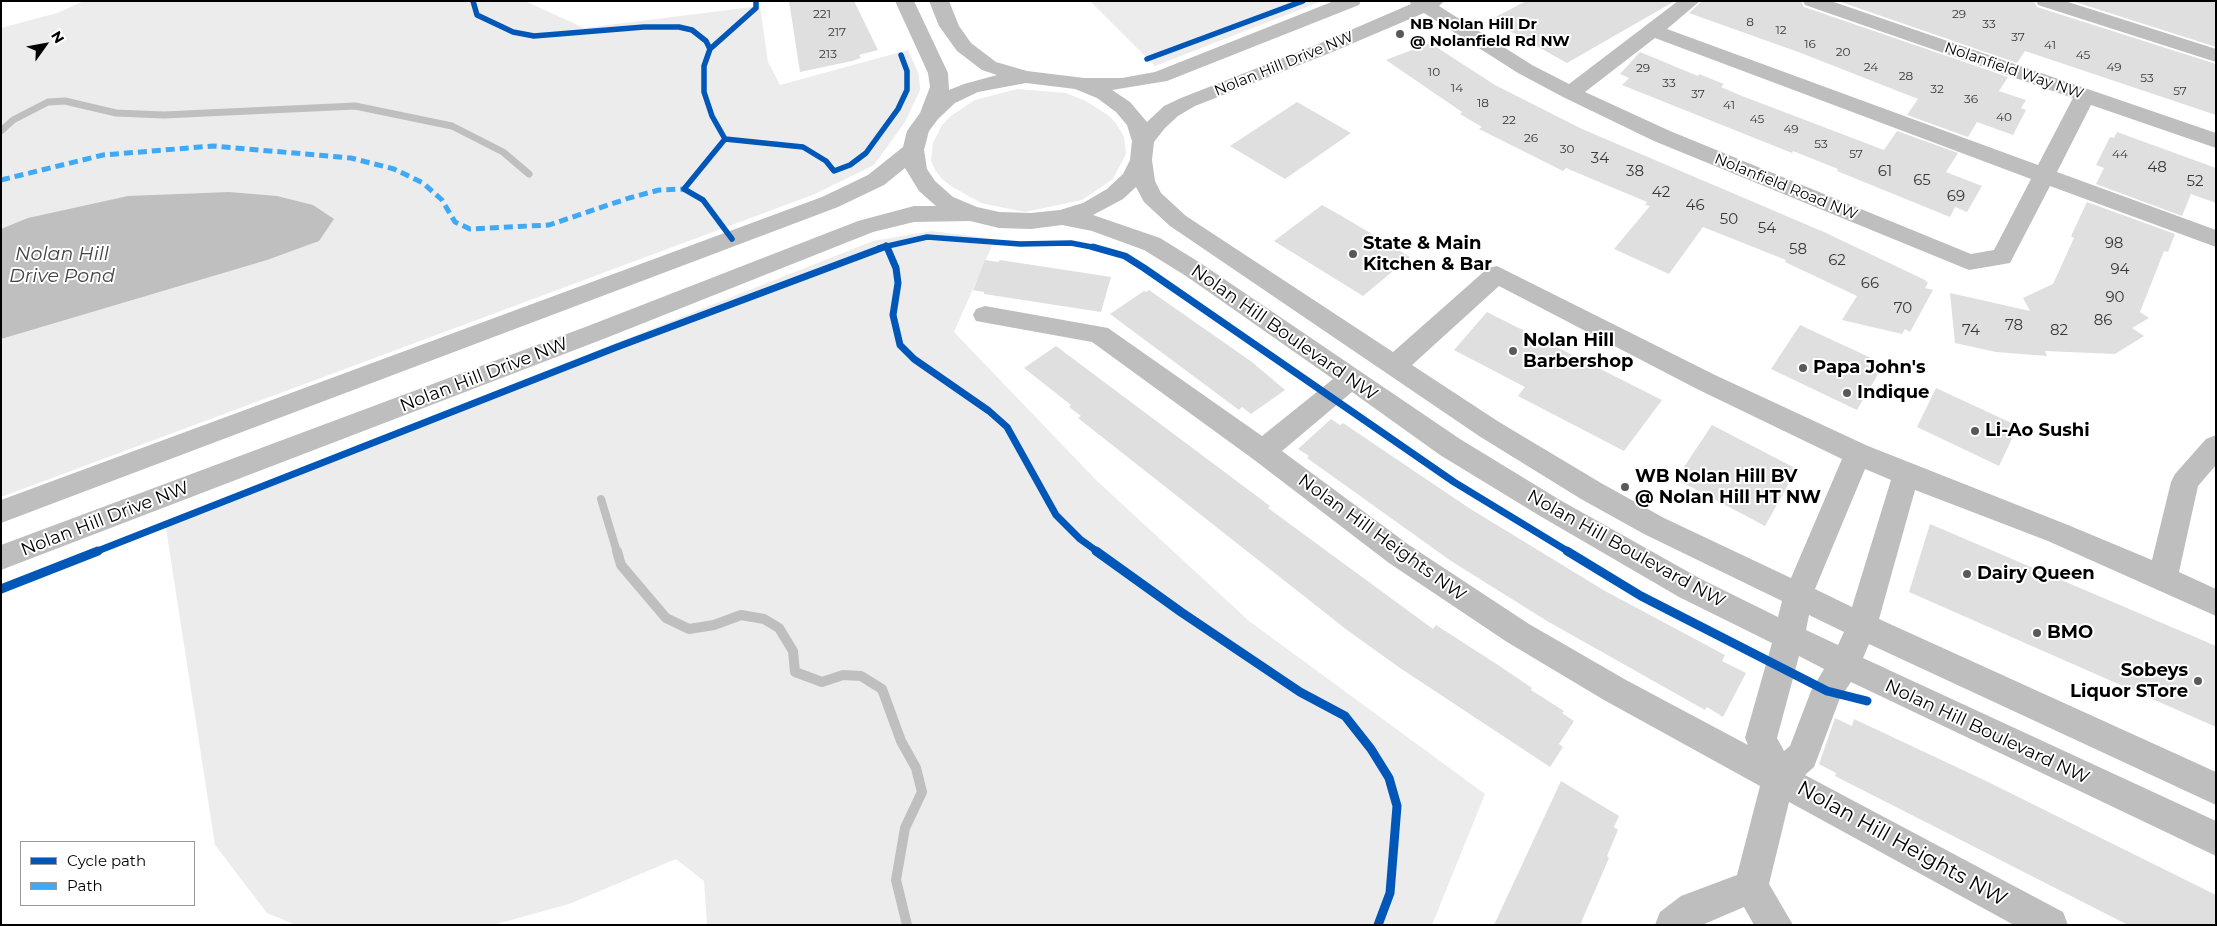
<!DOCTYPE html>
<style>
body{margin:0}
#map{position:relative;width:2217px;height:926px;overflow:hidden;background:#fff;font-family:Montserrat,sans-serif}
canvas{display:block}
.frame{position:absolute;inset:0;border:2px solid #000;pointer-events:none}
.legend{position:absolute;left:20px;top:841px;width:175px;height:65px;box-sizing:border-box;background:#fff;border:1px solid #999;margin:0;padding:6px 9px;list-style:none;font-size:15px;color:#000}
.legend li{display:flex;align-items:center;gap:10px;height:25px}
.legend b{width:25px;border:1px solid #999}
.north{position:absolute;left:20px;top:20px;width:50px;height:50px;-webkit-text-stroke:4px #fff;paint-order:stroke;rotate:58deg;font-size:14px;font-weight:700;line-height:20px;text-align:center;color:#000}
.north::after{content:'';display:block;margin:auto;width:18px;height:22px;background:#000;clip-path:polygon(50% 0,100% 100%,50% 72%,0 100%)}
</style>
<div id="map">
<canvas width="2217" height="926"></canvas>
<div class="frame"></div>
<ul class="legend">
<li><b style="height:6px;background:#0057b8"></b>Cycle path</li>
<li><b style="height:6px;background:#3fa9f5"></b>Path</li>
</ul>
<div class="north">N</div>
</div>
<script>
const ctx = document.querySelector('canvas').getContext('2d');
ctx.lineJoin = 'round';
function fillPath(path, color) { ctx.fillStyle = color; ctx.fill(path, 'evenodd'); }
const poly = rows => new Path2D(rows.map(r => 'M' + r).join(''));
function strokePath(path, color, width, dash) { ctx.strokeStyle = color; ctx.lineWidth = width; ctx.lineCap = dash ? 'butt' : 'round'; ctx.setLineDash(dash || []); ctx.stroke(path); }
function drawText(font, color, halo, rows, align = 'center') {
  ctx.font = font + ' Montserrat,sans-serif'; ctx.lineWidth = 4; ctx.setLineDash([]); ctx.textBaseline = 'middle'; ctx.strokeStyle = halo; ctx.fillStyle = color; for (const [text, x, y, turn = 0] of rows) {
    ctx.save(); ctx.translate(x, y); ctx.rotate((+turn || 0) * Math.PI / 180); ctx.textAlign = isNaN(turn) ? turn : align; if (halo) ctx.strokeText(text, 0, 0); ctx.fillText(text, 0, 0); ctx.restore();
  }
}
const green = poly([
 [84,1,525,1,584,28,760,6,768,62,780,85,908,50,919,75,920,90,905,122,874,165,815,194,1,497,1,28,57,13],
 [1090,1,1322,1,1155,66],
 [1017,89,1066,93,1086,101,1109,116,1116,123,1124,137,1126,154,1113,179,1082,200,1025,212,981,203,951,186,943,180,935,170,931,160,933,143,942,125,952,115,975,100],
 [932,231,995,239,954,332,1097,481,1249,621,1485,794,1432,925,707,925,704,881,676,859,569,904,493,925,296,925,267,913,215,845,165,522,873,241]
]);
const water = poly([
 [229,192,277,196,313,205,334,219,319,241,267,260,1,339,1,229,28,218,128,196]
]);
const streamFar2 = poly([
 [1,131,13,120,48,102,65,101,116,113,164,115,355,106,452,126,503,152,529,174]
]);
const streamFar1 = poly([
 [601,499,617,552]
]);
const stream = poly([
 [617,551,621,565,666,618,689,629,714,625,741,615,764,619,779,628,793,651,795,672,822,682,843,675,861,676,882,689,901,741,916,768,922,792,905,828,896,880,907,925]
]);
const building = poly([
 [789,1,854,1,878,50,859,55,861,58,852,61,800,72],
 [1526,1,1675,1,1567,63,1490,20],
 [1702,1,1801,1,1804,7,2008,77,1999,91,2026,100,2021,108,2026,110,2013,135,1977,122,1968,137,1907,115,1918,99,1801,53,1689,13],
 [1838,1,2034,1,2037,7,2216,64,2216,115,2025,51,2017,63],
 [2072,1,2216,1,2216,47],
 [1430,43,1495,85,1582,129,1824,232,1925,280,1928,283,1925,288,1933,290,1910,332,1905,329,1902,334,1842,320,1857,296,1785,262,1786,260,1703,227,1669,274,1614,249,1650,206,1645,205,1647,202,1566,168,1563,171,1479,129,1482,127,1460,114,1462,112,1386,60],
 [1640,52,1698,76,1699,74,1724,84,1721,87,1742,96,1884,150,1897,131,1958,153,1946,172,1982,186,1967,212,1955,207,1950,217,1837,171,1838,169,1793,151,1792,153,1622,85,1629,78,1620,74],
 [1297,102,1351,133,1285,179,1230,146],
 [2117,132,2216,168,2216,203,2191,194,2182,216,2096,184,2104,168,2096,165,2110,137,2114,138],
 [2087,202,2175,234,2168,252,2164,251,2140,312,2149,318,2132,328,2144,336,2115,354,2045,351,2047,356,1996,352,1955,343,1950,293,2030,311,2023,298,2053,284,2074,238,2071,236],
 [1322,205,1340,215,1410,257,1363,296,1274,241],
 [985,260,998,262,1000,260,1111,277,1101,312,984,294,984,292,973,290],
 [1149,290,1252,362,1285,390,1251,414,1242,407,1239,410,1110,314,1144,291,1146,292],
 [1487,312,1662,400,1624,451,1518,396,1525,387,1454,350],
 [1800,325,1884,364,1857,410,1771,369],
 [1056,346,1270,506,1268,508,1433,629,1436,625,1498,665,1532,688,1531,690,1564,711,1562,713,1574,721,1559,744,1563,747,1550,767,1400,668,1347,630,1078,418,1081,416,1069,407,1071,405,1024,368],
 [1936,388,2018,426,1999,466,1917,427],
 [1331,419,1340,425,1343,423,1469,508,1605,591,1725,655,1722,661,1746,673,1723,717,1707,707,1705,710,1547,621,1451,561,1307,458,1309,456,1298,449],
 [1712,425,1797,469,1765,526,1676,479],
 [1930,524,2216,646,2216,727,1909,592],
 [1835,718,1852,726,1854,719,1984,780,2216,895,2216,925,2128,925,1835,776,1836,773,1819,764],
 [1561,781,1619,816,1614,827,1618,830,1607,856,1609,858,1580,925,1494,925]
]);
const minor = poly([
 [895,1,914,1,948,73,949,90,964,84,997,75,982,70,957,51,939,26,929,1,949,1,959,26,971,43,996,62,1027,71,1084,78,1122,78,1155,72,1334,1,1361,1,1359,5,1167,81,1112,90,1130,102,1147,122,1164,106,1181,98,1316,45,1411,4,1409,1,1444,1,1439,6,1532,65,1569,84,1678,1,1700,1,1667,29,2038,165,2073,98,1805,5,1803,1,1831,1,2216,133,2216,148,2091,105,2057,172,2216,230,2216,247,2050,186,2010,263,1969,270,1654,141,1563,97,1518,73,1424,13,1330,53,1195,106,1178,116,1165,128,1154,142,1152,160,1155,181,1161,193,1186,216,1393,352,1488,268,1497,266,1715,375,1868,446,2068,525,2152,560,2171,482,2175,474,2206,439,2216,435,2216,465,2198,486,2179,572,2216,589,2216,616,2048,541,1915,490,1879,619,2216,772,2216,805,1869,644,1863,658,2216,821,2216,856,1851,682,1840,698,1814,767,1805,775,2063,912,2068,925,2014,925,1789,802,1769,884,1793,925,1754,925,1744,907,1702,925,1655,925,1660,912,1681,896,1737,875,1760,786,1604,700,1507,642,1389,563,1253,459,1092,342,976,321,973,315,976,309,985,306,1108,328,1262,436,1333,379,1186,276,1144,250,1092,231,1062,225,1031,229,999,228,970,221,914,222,873,232,606,338,1,570,1,545,588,326,858,221,914,206,936,206,919,191,905,168,884,185,838,207,1,523,1,500,822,197,868,175,903,147,907,131,920,113,930,87,928,73,895,1],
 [1655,38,2031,179,1994,250,1971,254,1670,131,1585,92,1655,38],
 [1026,83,1075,89,1097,98,1116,112,1127,125,1132,141,1130,160,1123,174,1107,189,1083,203,1060,210,1031,213,999,212,977,207,953,197,935,181,927,169,924,150,929,131,938,119,955,103,978,92,1026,83],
 [1136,187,1144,202,1170,226,1479,436,1581,499,1644,534,1782,601,1778,617,1701,579,1560,500,1460,439,1202,264,1160,238,1093,215,1123,199,1136,187],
 [1499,286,1697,389,1842,459,1791,578,1664,518,1601,483,1499,422,1412,365,1499,286],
 [1352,392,1440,455,1540,516,1679,597,1772,643,1745,738,1748,745,1626,680,1529,624,1409,545,1282,451,1352,392],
 [1865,469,1891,480,1852,607,1815,589,1865,469],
 [1809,615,1844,632,1838,645,1806,630,1809,615],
 [1799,656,1824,669,1811,691,1790,746,1784,751,1777,738,1799,656],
 [2036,1,2065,1,2216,49,2216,62,2038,5,2036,1]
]);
const quiet = poly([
 [1,180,103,155,213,146,351,158,394,169,423,183,442,200,455,222,470,229,549,225,629,198,659,190,684,189]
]);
const cyclewayFar2 = poly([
 [473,1,477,15,513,32,534,36,644,27,679,27,692,30,706,41,710,49],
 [1147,59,1303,1],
 [725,139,803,147,826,161,834,171,850,165,866,153,898,109,907,90,907,71,901,55],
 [725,139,712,116,704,92,704,66,710,49,756,8,756,1],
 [725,139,684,189,703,200,732,239],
 [886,245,887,248],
 [879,248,927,237,1020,244,1071,243,1097,248]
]);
const cyclewayFar1 = poly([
 [887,247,896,268,898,283,893,315,900,345,914,359,989,411,1007,427,1056,515,1080,539,1098,552],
 [1093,247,1125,256,1144,268,1454,482,1569,552],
 [95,552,617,347,884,247]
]);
const cycleway = poly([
 [1096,551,1181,612,1300,692,1345,716,1371,749,1389,778,1397,806,1390,893,1378,925],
 [1567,551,1641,596,1827,691,1867,701],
 [1,589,98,551]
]);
const markers = [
 [1400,34,5,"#595959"],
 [1353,254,5,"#595959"],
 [1513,351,5,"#595959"],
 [1803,368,5,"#595959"],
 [1847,393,5,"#595959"],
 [1975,431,5,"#595959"],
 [1625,487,5,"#595959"],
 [1967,574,5,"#595959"],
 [2037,633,5,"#595959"],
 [2198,681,5,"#595959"]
];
const farNumbernames = [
 ["221",822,14],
 ["29",1959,14],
 ["8",1750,22],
 ["33",1989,24],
 ["12",1781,30],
 ["217",837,32],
 ["37",2018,37],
 ["16",1810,44],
 ["41",2050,45],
 ["20",1843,52],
 ["213",828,54],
 ["45",2083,55],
 ["24",1871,67],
 ["49",2114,67],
 ["29",1643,68],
 ["10",1434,72],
 ["28",1906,76],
 ["53",2147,78],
 ["33",1669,83],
 ["14",1457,88],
 ["32",1937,89],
 ["57",2180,91],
 ["37",1698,94],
 ["36",1971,99],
 ["18",1483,103],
 ["41",1729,105],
 ["40",2004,117],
 ["45",1757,119],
 ["22",1509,120],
 ["49",1791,129],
 ["26",1531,138],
 ["53",1821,144],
 ["30",1567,149],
 ["57",1856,154],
 ["44",2120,154]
];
const farPoinames = [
 ["NB Nolan Hill Dr",1410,25],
 ["@ Nolanfield Rd NW",1410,42]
];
const farStreetnames = [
 ["Nolan Hill Drive NW",1284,64,-22],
 ["Nolanfield Way NW",2014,71,19],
 ["Nolanfield Road NW",1786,187,22]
];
const numberNames = [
 ["34",1600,159],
 ["48",2157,168],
 ["38",1635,172],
 ["61",1885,172],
 ["65",1922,181],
 ["52",2195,182],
 ["42",1661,193],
 ["69",1956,197],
 ["46",1695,206],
 ["50",1729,220],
 ["54",1767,229],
 ["98",2114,244],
 ["58",1798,250],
 ["62",1837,261],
 ["94",2120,270],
 ["66",1870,284],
 ["90",2115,298],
 ["70",1903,309],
 ["86",2103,321],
 ["78",2014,326],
 ["74",1971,331],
 ["82",2059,331]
];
const poiNames = [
 ["State & Main",1363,244],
 ["Kitchen & Bar",1363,265],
 ["Nolan Hill",1523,341],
 ["Barbershop",1523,362],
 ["Papa John's",1813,368],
 ["Indique",1857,393],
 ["Li-Ao Sushi",1985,431],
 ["WB Nolan Hill BV",1635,477],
 ["@ Nolan Hill HT NW",1635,498],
 ["Dairy Queen",1977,574],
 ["BMO",2047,633],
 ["Sobeys",2188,671,"right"],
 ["Liquor STore",2188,692,"right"]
];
const streetNames = [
 ["Nolan Hill Boulevard NW",1284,333,35],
 ["Nolan Hill Drive NW",484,375,-21],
 ["Nolan Hill Drive NW",105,519,-21],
 ["Nolan Hill Heights NW",1382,538,36],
 ["Nolan Hill Boulevard NW",1626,549,29],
 ["Nolan Hill Boulevard NW",1987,732,25]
];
const waterNames = [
 ["Nolan Hill",62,254],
 ["Drive Pond",62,276]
];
const nearStreetnames = [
 ["Nolan Hill Heights NW",1902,844,29]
];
fillPath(green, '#ececec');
fillPath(water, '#bfbfbf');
strokePath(streamFar2, '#bfbfbf', 7);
strokePath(streamFar1, '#bfbfbf', 8);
strokePath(stream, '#bfbfbf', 10);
fillPath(building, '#dfdfdf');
fillPath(minor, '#bebebe');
strokePath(quiet, '#3fa9f5', 5, [9, 5]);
strokePath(cyclewayFar2, '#0057b8', 5.5);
strokePath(cyclewayFar1, '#0057b8', 7);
strokePath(cycleway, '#0057b8', 9);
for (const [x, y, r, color] of markers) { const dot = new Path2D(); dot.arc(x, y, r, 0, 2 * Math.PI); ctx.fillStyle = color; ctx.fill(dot); strokePath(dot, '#fff', 2); }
drawText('12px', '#383838', null, farNumbernames);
drawText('bold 15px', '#000', '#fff', farPoinames, 'left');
drawText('15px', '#000', '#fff', farStreetnames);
drawText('15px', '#383838', null, numberNames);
drawText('bold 18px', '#000', '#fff', poiNames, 'left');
drawText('18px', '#000', '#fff', streetNames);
drawText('italic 19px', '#444', '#fff', waterNames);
drawText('21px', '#000', '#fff', nearStreetnames);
</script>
